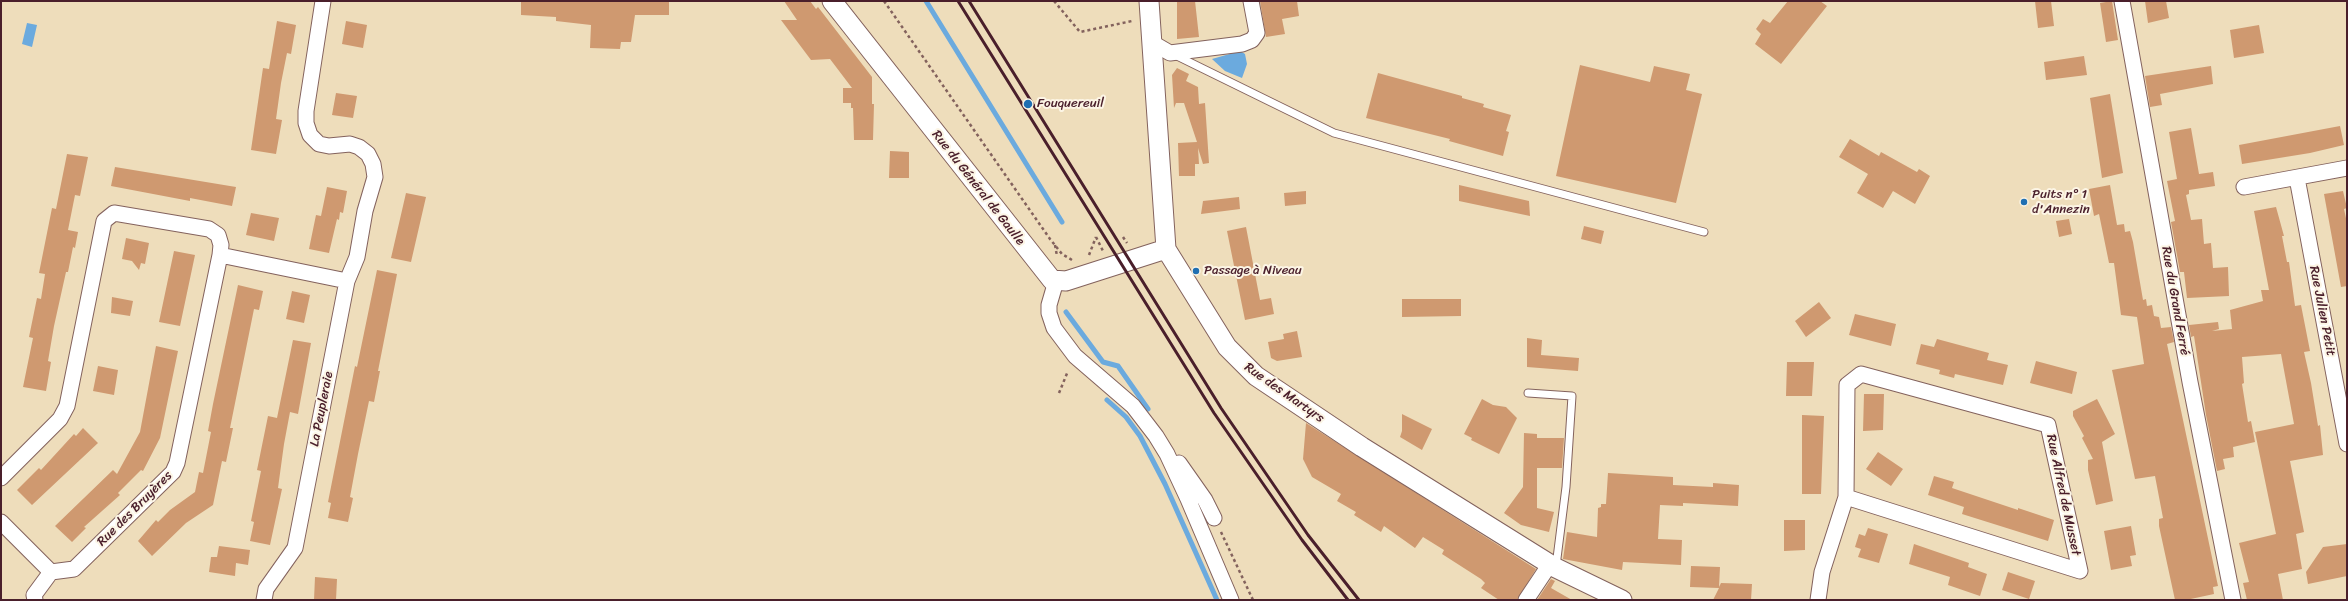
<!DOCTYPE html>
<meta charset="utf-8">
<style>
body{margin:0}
#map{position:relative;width:2348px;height:601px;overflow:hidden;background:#edb;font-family:Sriracha,sans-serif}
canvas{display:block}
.frame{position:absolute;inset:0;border:2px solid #4a1f2b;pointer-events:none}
</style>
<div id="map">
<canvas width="2348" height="601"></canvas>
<div class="frame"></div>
</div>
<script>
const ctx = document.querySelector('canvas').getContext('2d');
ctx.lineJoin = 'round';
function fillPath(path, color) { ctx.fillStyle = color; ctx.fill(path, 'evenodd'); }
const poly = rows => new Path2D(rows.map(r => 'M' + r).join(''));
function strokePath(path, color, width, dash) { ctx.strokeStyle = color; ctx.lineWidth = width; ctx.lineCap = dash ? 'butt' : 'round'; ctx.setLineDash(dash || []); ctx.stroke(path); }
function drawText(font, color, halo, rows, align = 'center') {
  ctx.font = font + ' Sriracha,sans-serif'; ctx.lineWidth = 4; ctx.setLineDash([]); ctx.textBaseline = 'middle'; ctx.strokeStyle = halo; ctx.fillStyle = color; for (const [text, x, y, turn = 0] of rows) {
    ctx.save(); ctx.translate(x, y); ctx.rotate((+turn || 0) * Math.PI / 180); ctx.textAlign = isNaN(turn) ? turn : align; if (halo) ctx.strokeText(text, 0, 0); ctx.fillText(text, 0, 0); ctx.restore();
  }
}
const water = poly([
 [27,23,37,25,32,47,22,44],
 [1240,51,1245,54,1247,64,1242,78,1225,71,1212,59]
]);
const stream = poly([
 [926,1,1062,222],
 [1066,312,1103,362,1118,366,1148,409],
 [1107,400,1126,417,1140,436,1165,484,1217,600]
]);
const building = poly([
 [521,1,669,1,669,15,635,15,631,42,621,42,620,49,590,48,591,25,556,21,556,17,521,15],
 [784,1,810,1,816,9,818,7,872,77,872,104,874,104,873,140,854,140,853,108,851,108,851,103,843,103,843,88,852,88,830,59,811,60,781,20,797,20],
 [1177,1,1195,1,1199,37,1177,39],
 [1260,1,1297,1,1299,16,1282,19,1285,34,1266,37],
 [1788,1,1820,1,1827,6,1781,64,1755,44,1761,34,1756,29,1763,19,1770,23],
 [2035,1,2051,1,2054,26,2038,28],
 [2112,1,2118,40,2106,42,2100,3],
 [2145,1,2166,1,2169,18,2148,23],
 [277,21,296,25,291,54,287,53,281,83,276,119,282,120,276,154,251,150,263,68,269,69],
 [346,21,367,25,363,48,342,44],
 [2259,25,2264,53,2234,58,2230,30],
 [2084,56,2087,75,2046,80,2044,62],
 [1580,65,1650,82,1654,66,1690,74,1686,90,1702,94,1676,203,1556,176],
 [2211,66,2213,84,2160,94,2162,105,2150,107,2145,76],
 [1177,68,1189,74,1186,81,1198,87,1199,104,1205,103,1209,163,1203,164,1198,148,1199,164,1195,164,1195,176,1179,176,1178,143,1197,142,1184,103,1176,103,1174,108,1172,75],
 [1378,73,1462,96,1462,98,1484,104,1483,107,1511,115,1506,131,1509,132,1503,156,1449,141,1450,139,1366,118],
 [336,93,357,96,353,118,332,115],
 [2110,94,2123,173,2102,178,2090,98],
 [2340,126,2344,145,2310,153,2242,164,2239,145],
 [2191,128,2199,174,2213,172,2215,186,2189,190,2189,194,2186,195,2191,220,2202,219,2204,244,2211,243,2213,268,2228,267,2229,296,2187,298,2184,272,2180,272,2171,222,2175,221,2167,181,2177,179,2169,132],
 [1850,139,1879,156,1881,152,1917,172,1919,169,1930,176,1915,204,1893,191,1883,208,1857,193,1868,174,1839,157],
 [890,151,909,152,909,178,889,178],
 [67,154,88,157,80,196,75,195,68,230,78,232,75,248,73,247,68,272,66,272,54,326,48,361,51,362,46,391,23,387,33,338,29,337,37,298,41,299,45,274,39,273,52,208,56,209],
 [115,167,236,187,232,206,190,198,190,201,111,186],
 [1459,185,1529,201,1530,216,1459,201],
 [2110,185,2117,225,2124,224,2125,232,2130,231,2133,242,2143,300,2146,299,2147,306,2152,305,2154,316,2159,317,2161,328,2171,327,2174,342,2167,344,2218,586,2213,587,2214,594,2186,600,2175,600,2159,526,2159,519,2163,518,2155,476,2135,479,2112,370,2144,364,2137,317,2121,315,2114,263,2109,263,2099,214,2094,216,2089,189],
 [327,187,347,191,343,213,340,212,339,220,337,219,329,253,309,249,316,215,321,216],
 [1306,191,1306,204,1285,206,1284,193],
 [2343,191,2347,208,2344,209,2347,223,2347,286,2341,287,2324,194],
 [406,193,426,197,411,262,391,258],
 [1239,197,1240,209,1201,214,1203,201],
 [2276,207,2284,236,2282,236,2287,262,2289,262,2295,306,2301,305,2310,351,2304,352,2311,383,2318,426,2320,425,2323,455,2290,461,2304,532,2296,534,2302,569,2278,574,2283,600,2247,600,2243,583,2249,582,2239,543,2276,534,2255,432,2294,424,2281,354,2242,357,2244,383,2242,384,2248,422,2251,421,2255,442,2233,447,2234,457,2223,459,2225,469,2217,471,2206,415,2194,336,2191,337,2189,325,2218,322,2219,329,2212,331,2232,329,2230,310,2263,301,2261,290,2269,290,2254,211],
 [251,213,279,218,274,241,246,235],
 [2069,219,2072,234,2059,237,2056,221],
 [1584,226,1604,231,1601,244,1581,239],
 [1246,227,1260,300,1271,298,1274,314,1245,320,1227,231],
 [126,238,149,243,145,264,141,263,139,270,132,261,122,259],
 [174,251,195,255,180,326,159,322],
 [377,270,397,274,378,371,380,371,374,402,369,401,358,454,350,497,353,498,348,522,328,518,331,503,328,502,355,366,357,367],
 [238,285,263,291,259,310,254,309,230,428,233,428,226,462,222,461,213,505,186,523,152,556,138,541,156,520,158,522,170,510,195,492,199,472,203,473,211,432,208,431,213,404],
 [292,291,310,295,304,323,286,319],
 [112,297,133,301,130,316,111,313],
 [1402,299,1461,299,1461,316,1402,317],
 [1819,302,1831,318,1806,337,1795,321],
 [1855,314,1896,324,1891,346,1849,335],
 [1297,331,1302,357,1277,361,1271,358,1268,342,1284,339,1283,334],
 [1527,338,1542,340,1541,355,1579,358,1578,371,1527,367],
 [1937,339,1989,353,1987,360,2008,365,2003,385,1955,374,1954,378,1939,374,1940,370,1916,364,1921,344,1934,347],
 [293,340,311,343,298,414,290,412,284,444,278,488,282,489,270,545,250,541,254,522,251,521,261,471,257,470,268,416,277,418],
 [156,346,178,351,160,438,143,471,141,470,118,493,120,495,84,527,86,528,72,542,55,526,113,470,117,474,140,432],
 [2036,361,2077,372,2072,394,2030,383],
 [1787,362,1814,362,1812,396,1786,396],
 [98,366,118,370,114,395,93,391],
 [1864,394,1884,394,1883,430,1863,431],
 [1482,399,1493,405,1506,407,1517,418,1499,454,1471,440,1472,438,1464,434],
 [2097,399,2115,434,2102,442,2113,501,2096,505,2088,470,2088,460,2093,459,2082,438,2084,436,2073,416,2073,411],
 [1402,414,1432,429,1422,450,1400,437,1402,431],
 [1802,415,1824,416,1821,494,1802,494],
 [1306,423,1536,569,1517,600,1499,600,1481,588,1485,583,1481,579,1442,554,1444,550,1423,537,1415,548,1384,526,1381,532,1354,515,1356,512,1337,501,1341,494,1312,477,1303,459],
 [83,428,98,443,32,505,17,490,39,468,41,470,74,434,76,436],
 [1524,433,1537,434,1537,438,1564,438,1562,468,1537,468,1537,508,1554,512,1549,532,1521,525,1504,513,1523,487],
 [1878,452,1903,469,1891,486,1866,469],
 [1608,473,1673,477,1673,485,1713,487,1713,483,1739,485,1738,506,1683,503,1683,506,1660,505,1658,539,1682,540,1681,565,1623,562,1622,570,1563,559,1567,532,1597,537,1598,508,1601,507,1601,504,1606,504],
 [1934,476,1954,482,1952,488,2018,510,2018,508,2054,520,2048,541,1962,514,1964,507,1928,495],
 [1784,520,1805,520,1805,550,1784,551],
 [2131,526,2136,555,2130,556,2132,566,2111,570,2104,531],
 [1868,528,1888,534,1879,563,1858,557,1861,549,1855,547,1859,534,1865,536],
 [1914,544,1969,563,1968,567,1987,574,1980,596,1948,585,1950,577,1909,564],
 [2347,544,2347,576,2308,584,2306,572,2323,547],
 [219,546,250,550,248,565,236,563,235,576,209,572,211,557,217,557],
 [1691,566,1720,567,1719,587,1721,583,1752,584,1751,600,1713,600,1719,588,1690,587],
 [2008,572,2035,581,2029,599,2002,590],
 [315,577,337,579,336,600,314,600],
 [1551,579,1555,581,1551,588,1572,600,1537,600]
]);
const path = poly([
 [884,1,1050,239,1062,254,1072,260],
 [1054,1,1080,32,1132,21],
 [1096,237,1103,251],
 [1123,237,1127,243],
 [1055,245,1057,256],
 [1089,255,1096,237],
 [1059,393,1068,371],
 [1221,532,1253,600]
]);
const service = poly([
 [1175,55,1334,133,1704,232],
 [1528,393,1572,396,1566,487,1556,566]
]);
const minor = poly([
 [2122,1,2190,382,2233,600],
 [1151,42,1170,53,1242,44,1252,40,1257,33,1251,1],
 [2297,178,2347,444],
 [2244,187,2347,168],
 [1056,281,1049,305,1049,313,1054,328,1075,356,1133,406,1156,436,1167,454,1188,499,1231,600],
 [1179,463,1205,500,1214,518],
 [1,478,60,419,67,406,104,221,114,213,209,229,218,235,221,245,220,255],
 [1,522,51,572],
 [51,572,74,569,173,472,177,463,220,255,347,281],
 [35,600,34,595,51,572],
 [264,600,266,589,295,548,347,281,357,257,365,211,375,177,373,164,368,154,359,147,350,144,329,146,319,144,310,135,306,123,306,111,323,1],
 [1526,600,1550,564],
 [1818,600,1822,572,1846,497,1847,385,1861,374,2048,425,2080,571,1846,497]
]);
const tertiary = poly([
 [832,1,1052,280,1066,281,1166,249],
 [1149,1,1166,249,1227,347,1256,376,1362,447,1556,568,1622,600]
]);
const rail = poly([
 [958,1,1214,413,1302,540,1348,600],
 [969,1,1221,408,1308,535,1359,600]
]);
const markers = [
 [1028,104,5,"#1f6fb2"],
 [2024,202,4,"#1f6fb2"],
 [1196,271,4,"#1f6fb2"]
];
const poiNames = [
 ["Fouquereuil",1037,104],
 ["Puits n° 1",2032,195],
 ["d'Annezin",2032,210],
 ["Passage à Niveau",1204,271]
];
const streetNames = [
 ["Rue du Général de Gaulle",978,188,52],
 ["Rue du Grand Ferré",2175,301,80],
 ["Rue Julien Petit",2322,311,79],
 ["Rue des Martyrs",1284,393,35],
 ["La Peupleraie",322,409,-79],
 ["Rue Alfred de Musset",2063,495,78],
 ["Rue des Bruyères",135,509,-45]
];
fillPath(water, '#6baade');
strokePath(stream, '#6baade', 5);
fillPath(building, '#cf9970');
strokePath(service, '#83625d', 9);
strokePath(minor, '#83625d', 17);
strokePath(tertiary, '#83625d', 21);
strokePath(path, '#83625d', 2.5, [3, 3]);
strokePath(service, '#fff', 7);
strokePath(minor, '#fff', 15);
strokePath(tertiary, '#fff', 19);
strokePath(rail, '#4a1f2b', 3);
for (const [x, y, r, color] of markers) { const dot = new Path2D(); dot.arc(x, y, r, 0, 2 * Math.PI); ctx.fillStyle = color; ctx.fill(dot); strokePath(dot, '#fcf5e5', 1.5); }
drawText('13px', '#4a1f2b', '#fcf5e5', poiNames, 'left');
drawText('13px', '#4a1f2b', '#fcf5e5', streetNames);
</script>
